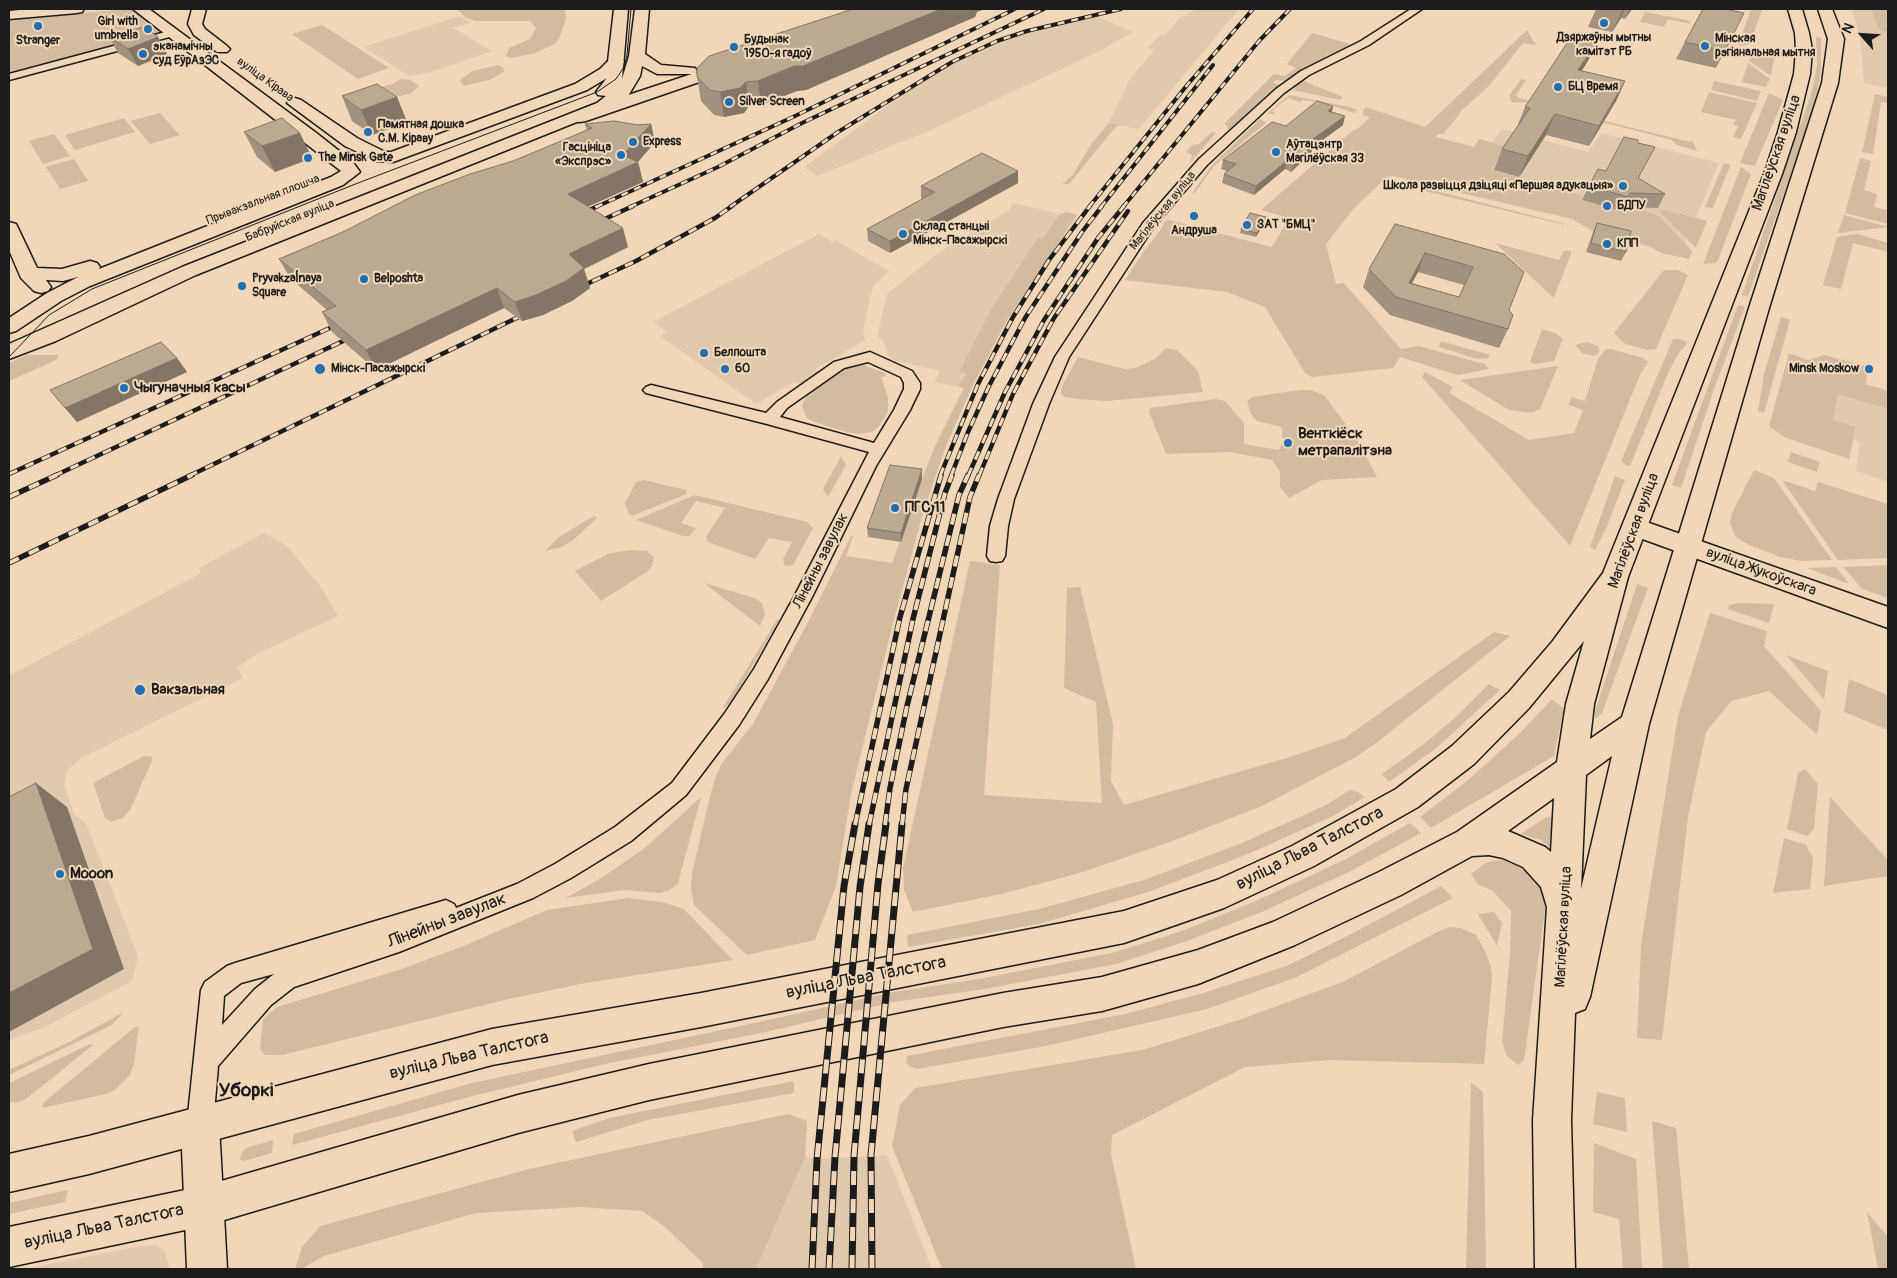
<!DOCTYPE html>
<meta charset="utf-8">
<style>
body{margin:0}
#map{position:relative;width:1897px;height:1278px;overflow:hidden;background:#f1d7b8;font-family:Pangolin,sans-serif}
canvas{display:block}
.frame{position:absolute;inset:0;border:10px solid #1c1c1c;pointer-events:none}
.north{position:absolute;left:1837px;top:10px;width:50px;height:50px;-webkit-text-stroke:4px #f1d7b8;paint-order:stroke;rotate:296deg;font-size:14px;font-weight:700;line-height:20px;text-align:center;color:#1c1c1c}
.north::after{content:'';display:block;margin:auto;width:18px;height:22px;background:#1c1c1c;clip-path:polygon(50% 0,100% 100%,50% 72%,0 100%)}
</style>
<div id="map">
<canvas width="1897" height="1278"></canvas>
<div class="frame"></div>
<div class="north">N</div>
</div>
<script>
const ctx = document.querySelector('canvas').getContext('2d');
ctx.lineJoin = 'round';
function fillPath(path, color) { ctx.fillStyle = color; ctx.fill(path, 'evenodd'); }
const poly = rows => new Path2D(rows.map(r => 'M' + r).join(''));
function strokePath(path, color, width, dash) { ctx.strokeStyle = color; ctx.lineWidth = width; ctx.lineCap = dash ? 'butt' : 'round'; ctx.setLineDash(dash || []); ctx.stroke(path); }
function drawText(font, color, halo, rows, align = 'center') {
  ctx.font = font + ' Pangolin,sans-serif'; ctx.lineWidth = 4; ctx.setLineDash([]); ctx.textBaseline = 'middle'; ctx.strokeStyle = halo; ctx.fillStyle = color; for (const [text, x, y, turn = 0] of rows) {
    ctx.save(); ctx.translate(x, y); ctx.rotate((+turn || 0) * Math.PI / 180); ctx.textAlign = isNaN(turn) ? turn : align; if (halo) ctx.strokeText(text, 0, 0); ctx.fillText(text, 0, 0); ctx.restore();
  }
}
const built = poly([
 [1196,9,1239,9,1139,129,1108,124,1131,77,1155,50,1147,48,1161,35,1164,36,1180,18],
 [1852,9,1888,9,1888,88,1864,83,1860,38],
 [1094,15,1133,32,1100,51,931,130,817,176,804,167,890,104,913,85,952,62,997,41,1059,22],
 [460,16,470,23,453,28,492,51,431,72,409,76,364,47],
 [1502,129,1588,152,1601,133,1719,163,1680,255,1593,232,1571,219,1455,192],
 [1013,203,1060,214,1042,239,959,372,966,374,958,387,934,382,940,371,889,359,883,339,877,337,887,294,941,251,1009,210],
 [819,234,832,242,835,240,889,271,873,286,863,330,865,340,816,369,818,373,800,384,794,382,756,404,660,336,667,332,653,322],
 [1838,393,1888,409,1888,482,1856,471,1860,442,1854,440,1856,428,1833,420],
 [264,533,287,546,321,587,338,616,257,654,238,667,243,678,81,758,67,771,64,785,74,814,86,823,138,956,132,981,43,1028,9,1040,9,676,201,573,199,568],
 [887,1155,932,1269,756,1269,805,1157,817,1159],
 [155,1245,164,1250,170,1269,25,1269,140,1246]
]);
const green = poly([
 [133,9,161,31,153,35,9,74,9,18],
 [457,9,565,9,566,19,559,39,555,44,535,53,512,58,506,56,509,48,530,39,536,28,530,21,477,21,466,18],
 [1749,9,1762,9,1750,44,1741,46,1738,44,1751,10],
 [1871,9,1888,9,1888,32,1880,31],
 [1645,12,1691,21,1690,24,1668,19,1664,27,1640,22],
 [322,25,389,68,358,79,292,34],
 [1527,30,1536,45,1523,43,1489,86,1459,113,1460,114,1443,134,1438,134,1436,137,1474,147,1479,139,1507,147,1491,170,1583,196,1580,200,1620,211,1635,208,1659,216,1692,251,1689,259,1661,253,1647,245,1594,231,1573,219,1393,176,1387,177,1355,207,1326,244,1336,284,1344,283,1401,349,1419,346,1480,363,1484,363,1489,369,1458,375,1400,357,1393,368,1312,377,1305,373,1265,307,1227,292,1125,280,1144,251,1162,228,1165,221,1169,220,1272,247,1289,218,1261,210,1352,131,1358,129,1370,117,1363,115,1363,110,1366,107,1425,127],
 [1312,33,1347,43,1352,46,1340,52,1328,54,1323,59,1285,81,1276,80,1273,83,1281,85,1229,130,1225,123,1274,74,1285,76,1296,68,1287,64],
 [1816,37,1821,38,1821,70,1816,101,1748,297,1742,295,1812,91,1817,64],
 [1753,54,1774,58,1771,76,1749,61],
 [1748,63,1770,79,1766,87,1742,82],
 [498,65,503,68,504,72,489,80,463,86,460,80,473,71],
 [401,79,410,80,419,86,410,94,401,96,391,95,380,87,392,84],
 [1521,79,1526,80,1516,95,1518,97,1540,105,1690,142,1693,141,1697,151,1677,145,1672,140,1524,102,1513,103,1510,100,1510,95],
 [1301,80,1343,97,1340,100,1293,90,1296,84],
 [1714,81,1761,91,1757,101,1711,90],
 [1709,92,1757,103,1741,139,1733,137,1738,126,1733,124,1736,120,1701,112],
 [1769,93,1783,100,1755,166,1740,163],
 [1875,94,1888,97,1888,103,1881,102,1873,154,1862,152],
 [1289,95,1350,107,1357,110,1355,113,1323,103,1303,100,1300,102,1288,98,1272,111,1275,114,1267,114],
 [160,113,180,135,150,144,131,121],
 [124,118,135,132,75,150,65,135],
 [1260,119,1266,123,1214,166,1194,194,1193,192,1212,165],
 [1108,124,1118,124,1069,184,1062,184,1072,176,1092,143],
 [1212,132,1216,133,1190,163,1192,155,1186,152,1192,145,1199,144],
 [54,134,70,156,43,164,29,141],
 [1860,158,1871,161,1864,190,1877,194,1874,207,1888,210,1888,224,1845,213],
 [74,159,88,181,60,189,46,167],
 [1724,163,1729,164,1730,166,1713,208,1705,207],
 [1741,167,1751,174,1718,260,1715,263,1703,264],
 [1421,187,1561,223,1565,225,1416,189],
 [1664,210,1707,221,1696,248,1660,212],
 [1067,212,1077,215,1007,320,973,385,946,446,924,510,894,619,851,794,836,886,815,940,747,955,694,905,691,889,692,873,710,796,716,776,722,763,753,724,807,624,851,536,853,536,846,556,892,563,922,479,935,446,964,388,958,387,966,374,959,372,992,308,1038,238,1042,239,1060,214],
 [1844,215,1888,227,1838,233],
 [1857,234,1888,243,1888,252,1853,243,1841,289,1823,285,1837,237],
 [1495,243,1559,260,1564,251,1572,251,1554,298],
 [1664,270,1678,270,1688,275,1656,349,1648,350,1625,344,1614,333],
 [1738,305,1745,307,1714,389,1681,488,1672,485],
 [1781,317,1790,320,1764,413,1758,411,1764,374],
 [1542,329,1557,334,1563,339,1554,361,1534,364,1530,362],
 [1673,339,1679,339,1688,342,1678,354,1669,371,1630,466,1625,465,1621,461],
 [1441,341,1490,355,1488,358,1477,359,1439,347],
 [1587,342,1598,346,1599,353,1594,356,1582,353,1576,346,1578,344],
 [1166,348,1177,350,1198,371,1203,392,1107,401,1077,399,1064,397,1061,393,1062,386,1078,357,1125,369,1135,368,1155,359],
 [1606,349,1611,349,1643,358,1648,362,1640,375,1570,546,1422,377,1425,372,1453,387,1449,393,1529,440,1574,433,1583,410,1569,405,1571,397,1585,401,1598,359],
 [1789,353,1808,360,1825,355,1868,367,1866,384,1888,391,1888,409,1838,394,1833,420,1856,427,1849,459,1784,437,1769,426],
 [26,355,59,355,56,360,9,381,9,363],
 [864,365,885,373,886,376,881,377,888,397,888,412,879,426,872,432,860,434,846,432,817,423,807,418,802,406,806,397,835,372,845,368],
 [1558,366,1540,409,1531,413,1509,410,1460,380],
 [1300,390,1311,390,1324,395,1356,438,1377,477,1322,480,1289,498,1280,487,1280,472,1272,460,1230,452,1166,454,1149,412,1150,408,1216,399,1225,401,1244,423,1244,444,1279,450,1281,445,1293,445,1294,440,1282,438,1282,427,1257,421,1251,414,1247,401,1252,397],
 [1791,452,1820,462,1817,472,1788,462],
 [841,456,846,465,828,497,823,489],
 [1754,470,1774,478,1832,560,1801,561,1780,557,1747,544,1735,536,1730,523,1732,513],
 [1615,476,1625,480,1607,526,1595,550,1590,547],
 [644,480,686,490,686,494,632,516,628,513,625,503,636,482],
 [1782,480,1815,491,1818,482,1888,504,1888,558,1838,560],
 [695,495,807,522,813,528,793,565,785,566,783,559,792,542,769,538,755,559,708,542,706,537,725,508,696,501,681,523,696,528,689,536,683,536,636,520],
 [594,516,597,518,573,540,562,547,545,551,559,537],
 [631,550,647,551,650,554,654,557,652,566,648,571,601,601,575,571,610,553],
 [970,561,1000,565,984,795,1102,803,1096,702,1064,688,1067,588,1080,587,1113,724,1111,781,1124,805,1290,757,1345,738,1494,632,1510,636,1375,744,1354,758,1262,806,1175,840,1083,872,1001,894,913,912,904,890,903,868],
 [1888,565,1888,598,1862,589,1843,567],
 [1836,567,1849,584,1807,568],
 [704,583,754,598,762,603,765,614,760,626],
 [1637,584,1648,588,1602,713,1595,719,1595,711],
 [1739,603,1774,604,1769,623,1728,609,1729,605],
 [1710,613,1767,631,1764,646,1821,711,1817,735,1769,691,1731,701,1706,732,1688,817,1662,1040,1637,1038,1641,945,1678,716],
 [778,618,778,622,731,703,722,709],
 [1786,655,1828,671,1824,699],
 [1849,679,1888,695,1888,730,1844,712],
 [1489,684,1500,690,1434,750,1389,782,1382,774,1424,744,1458,715],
 [1552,699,1564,709,1554,756,1431,828,1420,817,1467,781,1520,733],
 [144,756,152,757,152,761,130,810,123,818,111,822,105,818,94,785,95,782],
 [1805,769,1818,784,1814,829,1807,836,1787,829,1798,773],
 [1350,790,1358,792,1365,797,1333,816,1248,854,1148,892,1039,924,908,947,907,935,1039,909,1144,880,1242,843,1326,805],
 [701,797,678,883,670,890,660,893,624,890,566,898,603,877,646,847],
 [1830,797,1888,860,1888,876,1824,886],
 [1556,816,1553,851,1541,840,1521,834,1545,818],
 [1410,823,1421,833,1351,871,1264,911,1187,941,1116,964,985,989,894,1002,761,1033,605,1064,473,1096,292,1145,294,1134,472,1083,759,1022,893,992,979,979,1112,953,1182,931,1258,900,1344,860],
 [1784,838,1806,845,1813,858,1810,889,1773,893],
 [1499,860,1510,860,1525,865,1545,891,1546,904,1524,1060,1518,1065,1507,1056,1502,1042,1510,954,1511,911,1492,890,1478,885,1471,874,1485,863],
 [1441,886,1453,898,1297,977,1207,1009,1046,1046,917,1069,909,1066,906,1062,907,1056,1125,1014,1200,994,1289,965,1357,931],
 [628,898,662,902,684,909,733,960,580,984,509,999,282,1055,265,1055,260,1049,263,1019,277,1007,402,969,461,947,547,910],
 [1494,912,1502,923,1497,946,1478,914],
 [1450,927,1461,928,1476,935,1486,953,1491,967,1492,978,1484,1064,1329,1060,1245,1067,1112,1135,1111,1154,1136,1269,942,1269,892,1146,900,1105,915,1088,1142,1050,1239,1020,1345,981,1437,932],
 [124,1012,112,1025,9,1075,9,1070,69,1042],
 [139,1026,134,1064,130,1075,115,1090,106,1094,42,1108,43,1103,135,1027],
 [90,1044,93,1045,26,1099,15,1103,9,1101,9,1083],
 [794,1081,794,1093,648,1120,576,1142,572,1131,609,1118],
 [1471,1082,1483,1092,1486,1269,1466,1269],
 [1597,1092,1625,1098,1627,1132,1593,1124],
 [788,1114,807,1121,805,1157,756,1269,703,1269,703,1263,665,1227,642,1211,580,1207,476,1213,324,1256,301,1269,295,1269,302,1247,320,1226,529,1169],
 [1652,1121,1676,1128,1689,1269,1663,1269],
 [273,1140,272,1153,244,1161,240,1159,242,1152,246,1148],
 [1594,1143,1636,1159,1642,1269,1623,1269,1619,1219,1593,1212],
 [68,1190,65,1202,9,1214,9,1203],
 [1867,1212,1888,1237,1888,1269,1878,1269]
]);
const street = poly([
 [1411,9,1422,9,1369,45,1309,75,1284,93,1207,165,1153,228,1069,357,1049,404,1014,499,1008,526,1005,556,1002,561,996,562,990,561,987,556,990,526,998,499,1033,404,1055,357,1143,223,1199,159,1276,89,1301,71,1361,41,1411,9],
 [173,30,178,33,177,35,9,80,9,74,173,30],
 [870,352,912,371,920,383,920,389,910,410,876,466,812,597,768,679,739,725,686,795,631,841,571,878,533,898,399,952,294,987,271,1005,218,1066,213,1125,209,1134,200,1138,191,1134,187,1125,201,990,205,982,227,966,235,963,446,900,454,904,456,908,517,884,555,864,615,827,672,783,725,713,754,669,794,597,869,452,767,424,646,393,643,390,646,387,651,385,766,413,777,402,834,362,870,352],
 [868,362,901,377,904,383,904,389,894,410,874,443,780,417,787,408,844,368,868,362],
 [274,974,255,989,222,1025,224,996,241,983,274,974]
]);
const secondary = poly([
 [133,9,149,9,315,132,352,161,360,172,343,185,90,286,61,301,16,331,9,333,9,318,47,293,78,277,63,281,46,280,51,287,48,291,41,293,34,291,21,278,9,250,9,222,16,224,18,228,37,268,62,269,90,261,97,263,100,267,99,269,331,177,341,171,133,9],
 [192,9,206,9,202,24,205,29,227,46,230,49,227,52,217,52,194,35,188,24,192,9],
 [616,57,622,59,624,62,622,65,612,75,587,90,393,162,376,161,345,146,287,103,289,100,295,98,301,100,357,138,385,152,391,152,575,84,600,69,610,59,616,57],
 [734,60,740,62,742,65,740,68,586,121,580,122,574,121,572,117,574,113,734,60],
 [1635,518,1888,607,1888,628,1626,533,1622,527,1626,521,1635,518],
 [200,1106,213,1112,219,1125,227,1269,187,1269,181,1125,187,1112,200,1106]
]);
const primary = poly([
 [30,9,84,9,82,12,77,13,9,19,9,11,30,9],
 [614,9,628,9,622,79,629,56,635,9,649,9,645,54,661,65,695,68,697,71,695,74,657,74,642,66,640,76,628,96,609,109,196,275,56,341,9,359,9,344,182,267,597,103,606,96,598,95,596,92,606,79,614,9],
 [1788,9,1802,9,1809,33,1812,50,1810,74,1796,132,1782,174,1628,577,1594,704,1590,739,1622,717,1749,308,1822,83,1828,39,1818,9,1832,9,1844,39,1838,83,1769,308,1649,724,1590,997,1585,1009,1575,1013,1571,1120,1575,1269,1535,1269,1533,1120,1547,907,1541,887,1523,867,1503,858,1489,855,1472,856,1401,895,1295,945,1198,984,1102,1011,1003,1027,649,1100,518,1133,204,1226,9,1267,9,1227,204,1186,518,1095,649,1064,1003,993,1102,977,1198,950,1273,922,1377,873,1457,832,1557,762,1566,704,1584,641,1529,708,1474,764,1418,807,1314,866,1224,908,1124,943,701,1027,492,1065,89,1174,9,1192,9,1154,89,1136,492,1029,701,993,1124,911,1217,880,1292,846,1396,789,1452,746,1509,692,1552,642,1603,573,1764,174,1778,132,1794,74,1796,50,1795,33,1788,9],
 [1612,756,1581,889,1586,775,1612,756],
 [1554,798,1551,852,1545,847,1508,831,1554,798]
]);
const tram = poly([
 [9,357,49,315,92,289,358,183,597,92,616,79,624,67,627,55,631,9]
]);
const railFar3 = poly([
 [596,207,793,117,1015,9],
 [630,207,718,167,802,123,1044,9],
 [730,207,838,132,952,62,997,41,1027,31,1121,9],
 [1089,207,1188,84,1253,9],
 [1101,207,1213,65],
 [1123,207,1259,41,1290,9]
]);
const railFar2 = poly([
 [579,215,598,206],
 [596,223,633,206],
 [576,289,636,261,715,218,732,206],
 [9,474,343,322],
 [54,476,356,335],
 [189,476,529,312],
 [940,476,978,384,1013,317,1049,260,1090,206],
 [951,476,968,432,989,386,1025,318,1082,232,1102,206],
 [968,476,1005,392,1044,320,1098,238,1124,206],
 [979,476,1013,394,1054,318,1128,211]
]);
const railFar1 = poly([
 [9,497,57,475],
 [9,563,192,475],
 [855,825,900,617,941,475],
 [869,825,913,619,945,493,952,475],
 [885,825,890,788,907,706,959,495,968,475],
 [902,825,906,789,970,497,979,475]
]);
const rail = poly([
 [812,1269,817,1159,844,886,855,824],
 [829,1269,835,1157,860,887,869,824],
 [852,1269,854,1156,878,884,886,824],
 [872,1269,871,1155,902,824]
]);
const wall = poly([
 [1596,9,1632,9,1625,19,1621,18,1612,32,1588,27],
 [977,12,975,17,806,90,797,91,761,105,749,106,744,113,724,117,714,115,701,101,697,77],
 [109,36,158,37,167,54,138,66,118,53],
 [1685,42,1725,51,1716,68,1676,59],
 [1589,59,1582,71,1625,81,1616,101,1589,146,1546,135,1519,177,1494,170,1502,149,1517,127,1525,107],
 [342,96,397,97,407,122,372,135,352,121],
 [1333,106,1332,112,1343,125,1313,147,1311,153,1291,172,1285,169,1254,195,1222,183,1224,174,1227,171,1221,169,1223,160,1286,126],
 [585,124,638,125,651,124,655,142,638,162,643,182,588,206,628,247,584,269,590,288,572,301,543,315,522,321,504,308,376,370,332,332,322,312,327,310,290,278,279,259,587,131],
 [244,132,312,158,275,172,257,157],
 [1638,143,1638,179,1665,194,1658,208,1623,207,1621,211,1582,200,1589,186,1606,171],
 [1018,183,890,253,868,241,867,229,923,199,921,198,921,186],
 [1266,217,1265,221,1256,237,1240,233,1241,229],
 [1597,223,1626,252,1621,261,1586,252,1593,232],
 [1395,224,1504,254,1509,310,1508,329,1499,348,1390,315,1363,287,1369,269],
 [1418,272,1464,285,1459,297,1412,283],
 [177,358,187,372,77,422,50,390],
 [922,479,901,542,868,537,867,528]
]);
const shadedWall = poly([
 [941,9,985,9,977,12,975,17,806,90,797,91,761,105,758,81],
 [1623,9,1625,9,1621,18,1612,32],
 [1630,9,1632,9,1625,19],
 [158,37,167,54,138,66,128,49],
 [1598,40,1589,59,1569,90,1578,70],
 [1625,81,1616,101,1589,146,1599,126],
 [746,82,749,106,744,113,724,117,720,92],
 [397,97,407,122,372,135,361,110],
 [1333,106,1331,115,1328,111],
 [1555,114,1546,135,1519,177,1528,156],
 [1345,116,1343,125,1313,147,1311,153,1291,172,1294,163,1309,142],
 [651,124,655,142,637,163,638,162,643,182,574,213,568,194,623,155],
 [300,133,312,158,275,172,262,146],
 [1288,160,1285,169,1254,195,1256,186],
 [1018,171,1018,183,890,253,890,241],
 [1266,217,1265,221,1256,237,1257,233],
 [623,228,628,247,584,269,590,288,572,301,543,315,522,321,515,302,569,254],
 [1425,253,1418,272,1402,301,1409,283],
 [497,288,504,308,376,370,366,350],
 [177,358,187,372,77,422,65,408],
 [922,469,922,479,901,542,901,533],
 [36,783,67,807,124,969,9,1032,9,993]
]);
const building = poly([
 [853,9,941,9,803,66,794,66,758,81,746,82,740,88,720,92,710,90,697,77,697,68,709,56,853,9],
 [1703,9,1725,9,1744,13,1725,51,1685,42,1703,9],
 [145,27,158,37,128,49,109,36,145,27],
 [1573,34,1598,40,1578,70,1625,81,1599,126,1555,114,1528,156,1502,149,1530,108,1525,107,1573,34],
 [377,84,397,97,361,110,342,96,377,84],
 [1317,101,1333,106,1328,111,1345,116,1309,142,1314,144,1294,163,1288,160,1256,186,1224,174,1236,164,1223,160,1272,122,1286,126,1317,101],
 [282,118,300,133,262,146,244,132,282,118],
 [614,121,638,125,651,124,623,155,638,162,568,194,623,228,569,254,584,268,566,281,536,295,515,302,497,288,366,350,322,312,336,306,279,259,345,231,415,195,470,174,513,161,592,128,585,124,614,121],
 [1624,137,1638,140,1638,143,1655,147,1638,178,1665,194,1630,193,1628,197,1589,186,1598,169,1606,171,1624,137],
 [982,153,1018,171,890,241,867,229,935,192,921,186,982,153],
 [1250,213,1266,217,1257,233,1241,229,1250,213],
 [1597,223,1631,231,1626,252,1591,243,1597,223],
 [1395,224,1504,254,1524,272,1509,310,1513,315,1508,329,1396,297,1369,269,1395,224],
 [1425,253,1473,267,1459,297,1409,283,1425,253],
 [161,342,177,358,65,408,50,390,161,342],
 [890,465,922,469,901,533,867,528,890,465],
 [36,783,93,949,9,993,9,797,36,783]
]);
const markers = [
 [1604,23,5,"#1f6fb2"],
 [38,26,5,"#1f6fb2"],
 [148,29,5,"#1f6fb2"],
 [1705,46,5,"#1f6fb2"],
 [734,47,5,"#1f6fb2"],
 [143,54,5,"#1f6fb2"],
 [1558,87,5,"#1f6fb2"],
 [729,102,5,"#1f6fb2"],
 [368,132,5,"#1f6fb2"],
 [633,142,5,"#1f6fb2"],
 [1276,152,5,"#1f6fb2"],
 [621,155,5,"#1f6fb2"],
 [308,158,5,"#1f6fb2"],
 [1623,186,5,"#1f6fb2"],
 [1607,206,5,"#1f6fb2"],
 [1194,216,5,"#1f6fb2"],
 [1247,225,5,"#1f6fb2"],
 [903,234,5,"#1f6fb2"],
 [1607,244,5,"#1f6fb2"],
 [364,279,5,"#1f6fb2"],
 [242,286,5,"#1f6fb2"],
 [704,353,5,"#1f6fb2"],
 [320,369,6,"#1f6fb2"],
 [725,369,5,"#1f6fb2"],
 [1869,369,5,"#1f6fb2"],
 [124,388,5,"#1f6fb2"],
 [1288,443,5,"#1f6fb2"],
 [895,508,5,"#1f6fb2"],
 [140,690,6,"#1f6fb2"],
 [60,874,5,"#1f6fb2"]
];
const farPoinames = [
 ["Girl with",138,22,"right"],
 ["umbrella",138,36,"right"],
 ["Дзяржаўны мытны",1604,38,"center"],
 ["камітэт РБ",1604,52,"center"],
 ["Мінская",1715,39],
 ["рэгіянальная мытня",1715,53],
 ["Будынак",744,40],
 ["1950-я гадоў",744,54],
 ["Stranger",38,41,"center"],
 ["эканамічны",153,47],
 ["суд ЕўрАзЭС",153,61],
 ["БЦ Время",1568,87],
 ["Silver Screen",739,102],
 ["Памятная дошка",378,125],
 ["С.М. Кіраву",378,139],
 ["Express",643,142],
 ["Аўтацэнтр",1286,145],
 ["Магілёўская 33",1286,159],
 ["Гасцініца",611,148,"right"],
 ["«Экспрэс»",611,162,"right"],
 ["The Minsk Gate",318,158],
 ["Школа развіцця дзіцяці «Першая адукацыя»",1613,186,"right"],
 ["БДПУ",1617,206],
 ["ЗАТ \"БМЦ\"",1257,225],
 ["Склад станцыі",913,227],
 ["Мінск-Пасажырскі",913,241],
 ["Андруша",1194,231,"center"],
 ["КПП",1617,244],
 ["Pryvakzaĺnaya",252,279],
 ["Square",252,293],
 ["Belposhta",374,279],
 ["Белпошта",714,353],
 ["Мінск-Пасажырскі",331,369],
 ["60",735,369],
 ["Minsk Moskow",1859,369,"right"]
];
const farStreetnames = [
 ["вуліца Кірава",265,80,36],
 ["Прывакзальная плошча",263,200,-21],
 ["Магілёўская вуліца",1163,211,-51],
 ["Бабруйская вуліца",290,221,-22]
];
const streetNames = [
 ["Магілёўская вуліца",1777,153,-71],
 ["Магілёўская вуліца",1634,531,-70],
 ["Лінейны завулак",821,561,-63],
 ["вуліца Жукоўскага",1761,572,20],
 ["Магілёўская вуліца",1564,927,-87]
];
const poiNames = [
 ["Чыгуначныя касы",134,388],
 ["Венткіёск",1298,434],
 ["метрапалітэна",1298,451],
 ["ПГС 11",905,508],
 ["Вакзальная",151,690],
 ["Mooon",70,874]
];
const nearStreetnames = [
 ["вуліца Льва Талстога",1310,849,-27],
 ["Лінейны завулак",447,921,-21],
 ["вуліца Льва Талстога",866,978,-11],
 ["вуліца Льва Талстога",469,1056,-13],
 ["вуліца Льва Талстога",104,1227,-12]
];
const nearNeighbourhoodnames = [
 ["Уборкі",246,1091]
];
fillPath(built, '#e1c9ad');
fillPath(green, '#d2bba1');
strokePath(street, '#1c1c1c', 3);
strokePath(secondary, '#1c1c1c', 3);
strokePath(primary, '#1c1c1c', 3);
fillPath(street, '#f1d7b8');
fillPath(secondary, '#f1d7b8');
fillPath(primary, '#f1d7b8');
strokePath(tram, '#1c1c1c', 1);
strokePath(railFar3, '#1c1c1c', 4);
strokePath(railFar2, '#1c1c1c', 4.5);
strokePath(railFar1, '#1c1c1c', 5.5);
strokePath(rail, '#1c1c1c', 7);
strokePath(railFar3, '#f1d7b8', 2.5, [7]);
strokePath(railFar2, '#f1d7b8', 3, [9]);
strokePath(railFar1, '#f1d7b8', 4, [11]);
strokePath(rail, '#f1d7b8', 5, [14]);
fillPath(wall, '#a2917e');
fillPath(shadedWall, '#847666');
fillPath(building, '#bca992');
strokePath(building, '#847666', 1);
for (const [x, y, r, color] of markers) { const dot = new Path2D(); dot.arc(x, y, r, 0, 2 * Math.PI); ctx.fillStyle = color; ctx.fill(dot); strokePath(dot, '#f1d7b8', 2); }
drawText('bold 12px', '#1c1c1c', '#f1d7b8', farPoinames, 'left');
drawText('12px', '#1c1c1c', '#f1d7b8', farStreetnames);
drawText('15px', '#1c1c1c', '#f1d7b8', streetNames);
drawText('bold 15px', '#1c1c1c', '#f1d7b8', poiNames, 'left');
drawText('18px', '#1c1c1c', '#f1d7b8', nearStreetnames);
drawText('bold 19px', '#1c1c1c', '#f1d7b8', nearNeighbourhoodnames);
</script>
